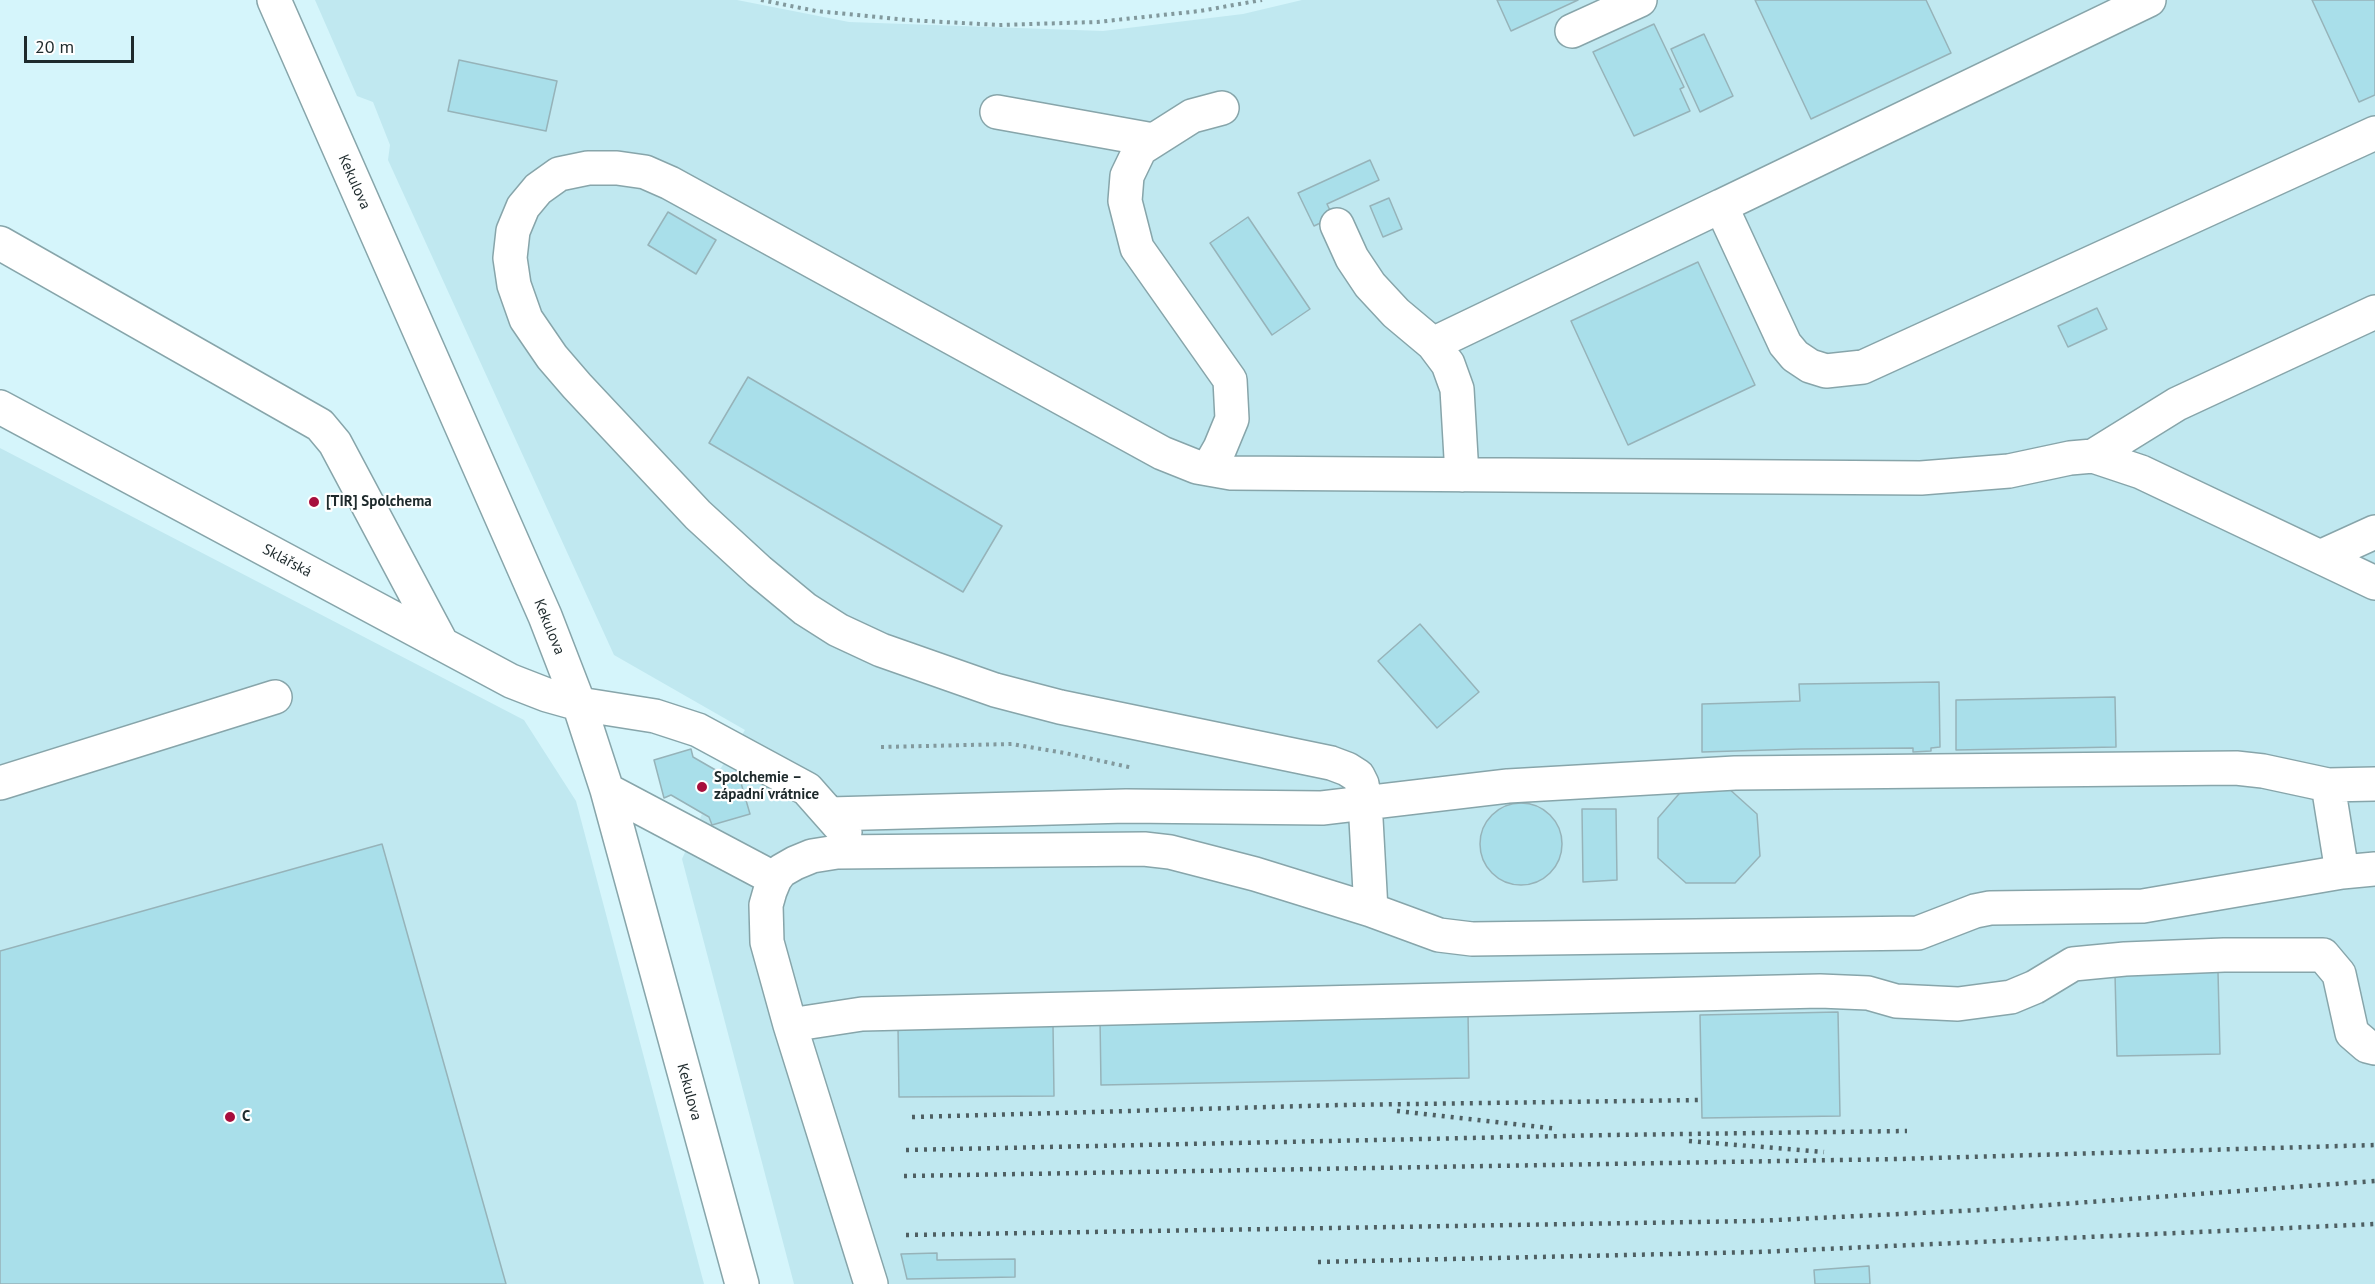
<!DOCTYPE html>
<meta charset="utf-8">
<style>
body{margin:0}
#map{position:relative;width:2375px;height:1284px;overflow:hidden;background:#d5f5fb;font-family:"PT Sans",sans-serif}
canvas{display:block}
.scale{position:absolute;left:24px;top:36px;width:110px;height:27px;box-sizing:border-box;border:3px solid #1e2a2c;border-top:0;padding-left:8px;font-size:18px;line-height:21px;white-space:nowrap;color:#1e2a2c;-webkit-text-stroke:4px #fff;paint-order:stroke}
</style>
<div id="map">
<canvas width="2375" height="1284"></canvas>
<div class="scale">20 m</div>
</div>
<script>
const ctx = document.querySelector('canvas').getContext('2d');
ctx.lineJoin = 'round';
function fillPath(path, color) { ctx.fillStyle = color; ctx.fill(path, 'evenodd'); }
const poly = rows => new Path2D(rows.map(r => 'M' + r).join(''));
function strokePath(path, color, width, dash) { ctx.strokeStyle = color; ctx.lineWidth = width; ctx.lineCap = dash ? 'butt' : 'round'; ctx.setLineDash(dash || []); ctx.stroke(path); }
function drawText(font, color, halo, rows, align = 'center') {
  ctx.font = font + ' "PT Sans",sans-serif'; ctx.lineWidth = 4.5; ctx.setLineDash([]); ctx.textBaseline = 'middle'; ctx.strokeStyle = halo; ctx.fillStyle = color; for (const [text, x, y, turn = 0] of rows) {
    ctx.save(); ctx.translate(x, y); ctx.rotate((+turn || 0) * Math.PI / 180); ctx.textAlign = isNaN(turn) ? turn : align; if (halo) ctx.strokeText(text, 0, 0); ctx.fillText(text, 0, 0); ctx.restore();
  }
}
const built = poly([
 [315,0,737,0,849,22,1103,31,1243,14,1302,0,2375,0,2375,1284,794,1284,682,859,702,814,671,795,664,798,654,760,691,749,693,757,719,771,745,730,614,655,388,160,390,145,373,102,357,96],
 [0,448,524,720,576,801,704,1284,0,1284]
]);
const building = poly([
 [1497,0,1578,0,1511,31,1497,0],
 [1755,0,1926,0,1951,53,1811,119,1755,0],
 [2312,0,2375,0,2375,95,2359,102,2312,0],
 [1654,24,1684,87,1680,89,1690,111,1634,136,1593,52,1654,24],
 [1704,34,1733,96,1700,112,1671,49,1704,34],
 [459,60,557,81,546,131,448,111,459,60],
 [1370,160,1379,180,1327,204,1333,217,1314,226,1298,193,1370,160],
 [1389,198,1402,229,1383,237,1370,206,1389,198],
 [668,212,716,240,696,274,648,245,668,212],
 [1248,217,1310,309,1272,335,1210,243,1248,217],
 [1698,262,1755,385,1628,445,1571,321,1698,262],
 [2097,308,2107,329,2068,347,2058,326,2097,308],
 [748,377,1002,526,963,592,709,443,748,377],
 [1420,624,1479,692,1437,728,1378,661,1420,624],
 [1939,682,1940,747,1931,748,1931,751,1913,752,1913,748,1801,749,1702,752,1702,704,1800,701,1799,684,1939,682],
 [2115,697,2116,747,1956,750,1956,700,2115,697],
 [691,749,693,757,731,779,739,776,750,814,712,825,709,817,671,795,664,798,654,760,691,749],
 [1685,787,1727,787,1757,814,1760,856,1735,883,1686,883,1658,858,1658,818,1685,787],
 '1480 844a41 41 0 1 1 82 0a41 41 0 1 1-82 0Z',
 [1582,809,1616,809,1617,880,1583,882,1582,809],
 [382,844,506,1284,0,1284,0,951,382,844],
 [2218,972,2220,1054,2117,1056,2115,974,2218,972],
 [1468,1012,1469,1078,1101,1085,1100,1019,1468,1012],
 [1838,1012,1840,1116,1702,1118,1700,1015,1838,1012],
 [1053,1025,1054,1096,899,1097,898,1027,1053,1025],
 [937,1253,937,1260,1015,1259,1015,1277,907,1279,901,1254,937,1253],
 [1869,1266,1870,1284,1815,1284,1814,1270,1869,1266]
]);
const path = poly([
 [761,0,816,11,908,20,999,25,1097,22,1200,11,1262,0],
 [881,747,1012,744,1065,753,1133,768]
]);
const minor = poly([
 [274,0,545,616,579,704,607,790,742,1284],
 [1572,31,1640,0],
 [997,112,1153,140],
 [1721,206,2149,0],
 [1337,225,1352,258,1370,285,1396,313,1433,344,1448,364,1457,389,1462,475],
 [0,243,320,425,335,443,442,644],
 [2375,312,2177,404,2093,456,2141,472,2375,583],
 [1433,344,1721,206,1785,344,1795,356,1810,366,1826,371,1863,367,2375,133],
 [0,407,511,681,547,695,579,704,655,716,698,730,807,789,845,832],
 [1208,469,1220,448,1232,419,1230,380,1137,248,1125,201,1127,176,1140,149,1192,116,1222,108],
 [2320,557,2375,532],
 [0,783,275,697],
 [607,790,775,879],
 [830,814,1126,806,1322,808,1508,786,1735,773,2236,768,2263,771,2328,785],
 [2342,872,2328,785,2375,784],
 [1371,910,1365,801,1362,784,1358,776,1347,769,1331,763,1060,707,995,690,881,650,838,630,805,609,759,571,698,515,577,386,552,357,526,319,514,285,510,258,513,231,523,207,538,189,559,174,588,168,617,168,645,172,670,183,1162,453,1197,467,1231,473,1921,478,2009,471,2070,458,2093,456],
 [790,1025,767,942,766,905,770,891,775,879,781,871,795,863,812,856,837,852,1144,849,1170,852,1255,874,1371,910,1439,935,1472,939,1918,933,1975,911,1990,908,2143,906,2342,872,2375,869],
 [871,1284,790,1025,862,1014,1820,991,1868,993,1896,1001,1958,1004,2011,997,2035,987,2073,964,2125,959,2224,955,2323,955,2339,974,2352,1033,2367,1046,2375,1048]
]);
const rail = poly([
 [1397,1111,1558,1129],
 [912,1117,1341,1105,1702,1100],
 [1689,1141,1824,1152],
 [906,1150,1610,1135,1907,1131],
 [904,1176,1899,1159,2375,1145],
 [906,1235,1756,1221,1980,1210,2375,1181],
 [1318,1262,1758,1252,2375,1224]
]);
const markers = [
 [314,502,6,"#a70f3d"],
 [702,787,6,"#a70f3d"],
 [230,1117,6,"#a70f3d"]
];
const streetNames = [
 ["Kekulova",354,182,66],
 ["Sklářská",287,561,28],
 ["Kekulova",549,627,68],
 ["Kekulova",689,1092,75]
];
const poiNames = [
 ["[TIR] Spolchema",326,502],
 ["Spolchemie –",714,778],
 ["západní vrátnice",714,795],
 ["C",242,1117]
];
fillPath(built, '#c0e8f0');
fillPath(building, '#a9dfea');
strokePath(building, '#96b3b9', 1.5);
strokePath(minor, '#87a5aa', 36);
strokePath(path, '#82999d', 4, [3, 4.5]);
strokePath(minor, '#fff', 33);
strokePath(rail, '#4e5f62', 4.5, [3, 6]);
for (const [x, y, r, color] of markers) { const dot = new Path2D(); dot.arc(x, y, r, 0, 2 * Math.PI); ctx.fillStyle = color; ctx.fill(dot); strokePath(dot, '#fff', 2); }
drawText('15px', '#1e2a2c', '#fff', streetNames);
drawText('bold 15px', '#1e2a2c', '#fff', poiNames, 'left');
</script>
